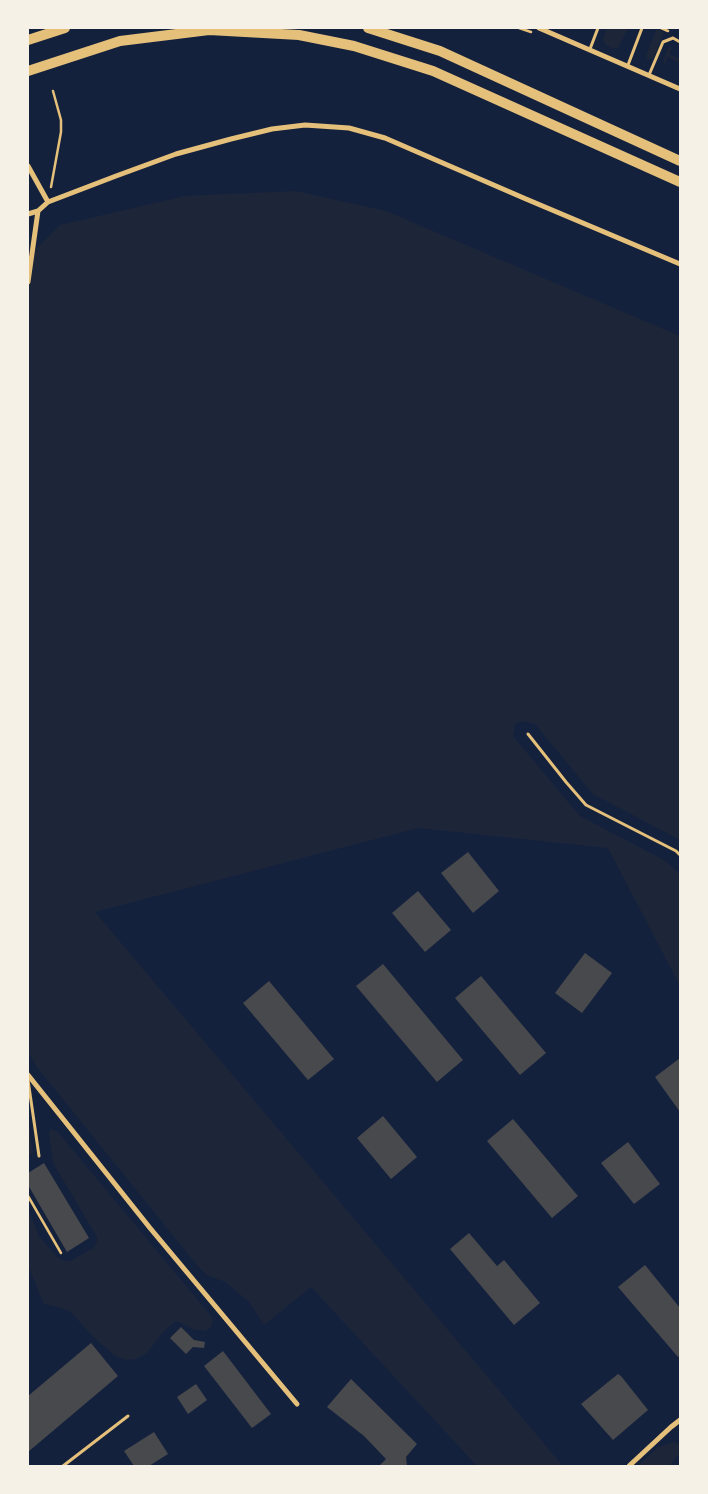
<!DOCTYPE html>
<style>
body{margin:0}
#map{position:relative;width:708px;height:1494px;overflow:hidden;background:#14213d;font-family:"Source Sans 3",sans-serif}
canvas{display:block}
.frame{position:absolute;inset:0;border:29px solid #f6f1e7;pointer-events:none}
</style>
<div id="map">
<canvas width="708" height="1494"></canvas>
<div class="frame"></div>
</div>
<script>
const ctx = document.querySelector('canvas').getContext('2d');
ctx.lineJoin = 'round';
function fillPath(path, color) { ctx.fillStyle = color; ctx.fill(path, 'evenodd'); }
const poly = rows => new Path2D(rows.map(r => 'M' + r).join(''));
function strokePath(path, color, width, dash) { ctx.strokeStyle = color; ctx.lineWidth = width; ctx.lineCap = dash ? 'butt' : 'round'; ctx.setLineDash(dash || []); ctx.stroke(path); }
const green = poly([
 [607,28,628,28,618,48,611,48,605,44,603,40],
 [658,29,664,33,653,58,648,60,646,56,656,30],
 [670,47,672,48,669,54,680,59,680,63,668,57,665,64,663,62,668,48],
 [296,191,386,211,680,336,680,840,593,794,535,724,522,721,515,724,513,736,580,816,664,860,680,874,680,986,608,848,418,828,95,912,563,1466,477,1466,311,1287,264,1325,249,1302,225,1282,207,1275,196,1264,36,1066,28,1052,28,273,32,253,60,225,185,196],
 [28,1119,33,1153,28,1156],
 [51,1129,58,1132,212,1317,212,1324,210,1328,204,1331,193,1329,179,1322,175,1322,163,1332,147,1353,136,1359,126,1360,115,1356,90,1334,72,1313,59,1307,44,1304,28,1266,28,1209,39,1236,58,1258,65,1261,70,1261,93,1248,97,1242,97,1237,53,1163,49,1133],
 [674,1442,680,1445,680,1453,669,1466,638,1466,658,1447]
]);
const building = poly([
 [468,852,499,891,473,913,441,873],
 [418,891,451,930,425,952,392,913],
 [585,953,612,973,582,1013,555,993],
 [383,964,463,1060,437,1082,356,986],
 [481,976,546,1053,520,1075,455,998],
 [269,981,334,1059,308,1080,243,1003],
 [680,1058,680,1112,655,1077],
 [383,1116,417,1157,391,1179,357,1138],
 [513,1119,578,1196,552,1218,487,1141],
 [628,1142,660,1184,634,1204,601,1163],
 [44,1163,89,1238,67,1252,28,1185,28,1173],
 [469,1233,497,1266,504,1260,540,1303,514,1325,450,1249],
 [645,1265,680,1308,680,1355,678,1357,618,1287],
 [181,1327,194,1340,205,1342,204,1348,193,1347,186,1354,170,1338],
 [91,1343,118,1376,28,1452,28,1396],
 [223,1351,271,1414,252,1428,204,1366],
 [618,1374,621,1376,648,1410,613,1440,581,1404],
 [351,1379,417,1444,406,1457,407,1466,379,1466,386,1459,364,1436,327,1407],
 [196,1384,207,1400,188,1414,177,1397],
 [154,1432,168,1454,149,1466,134,1466,124,1451]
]);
const path = poly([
 [519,28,531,32],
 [661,28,668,31],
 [51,187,61,132,61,120,53,91],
 [28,1196,61,1253]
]);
const service = poly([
 [590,49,598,28],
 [628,65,642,28],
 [649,75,663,42,673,38,680,42],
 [528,734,566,782,586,805,676,851,680,855],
 [28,1080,39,1156],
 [63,1466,128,1416]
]);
const minor = poly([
 [539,28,680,89],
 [28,166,48,202],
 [28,214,38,211,48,202,116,176,176,154,231,139,272,129,305,125,349,128,385,138,526,199,680,264],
 [28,282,38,211],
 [28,1075,150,1228,297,1404],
 [629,1466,671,1427,680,1420]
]);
const trunk = poly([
 [368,28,440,51,680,161],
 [28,40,65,28],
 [28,71,120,41,209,30,299,35,354,46,433,71,680,182]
]);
fillPath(green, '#1d2539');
fillPath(building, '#48494c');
strokePath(path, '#e5c07b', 2.5);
strokePath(service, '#e5c07b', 3);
strokePath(minor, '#e5c07b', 5);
strokePath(trunk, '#e5c07b', 10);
</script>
